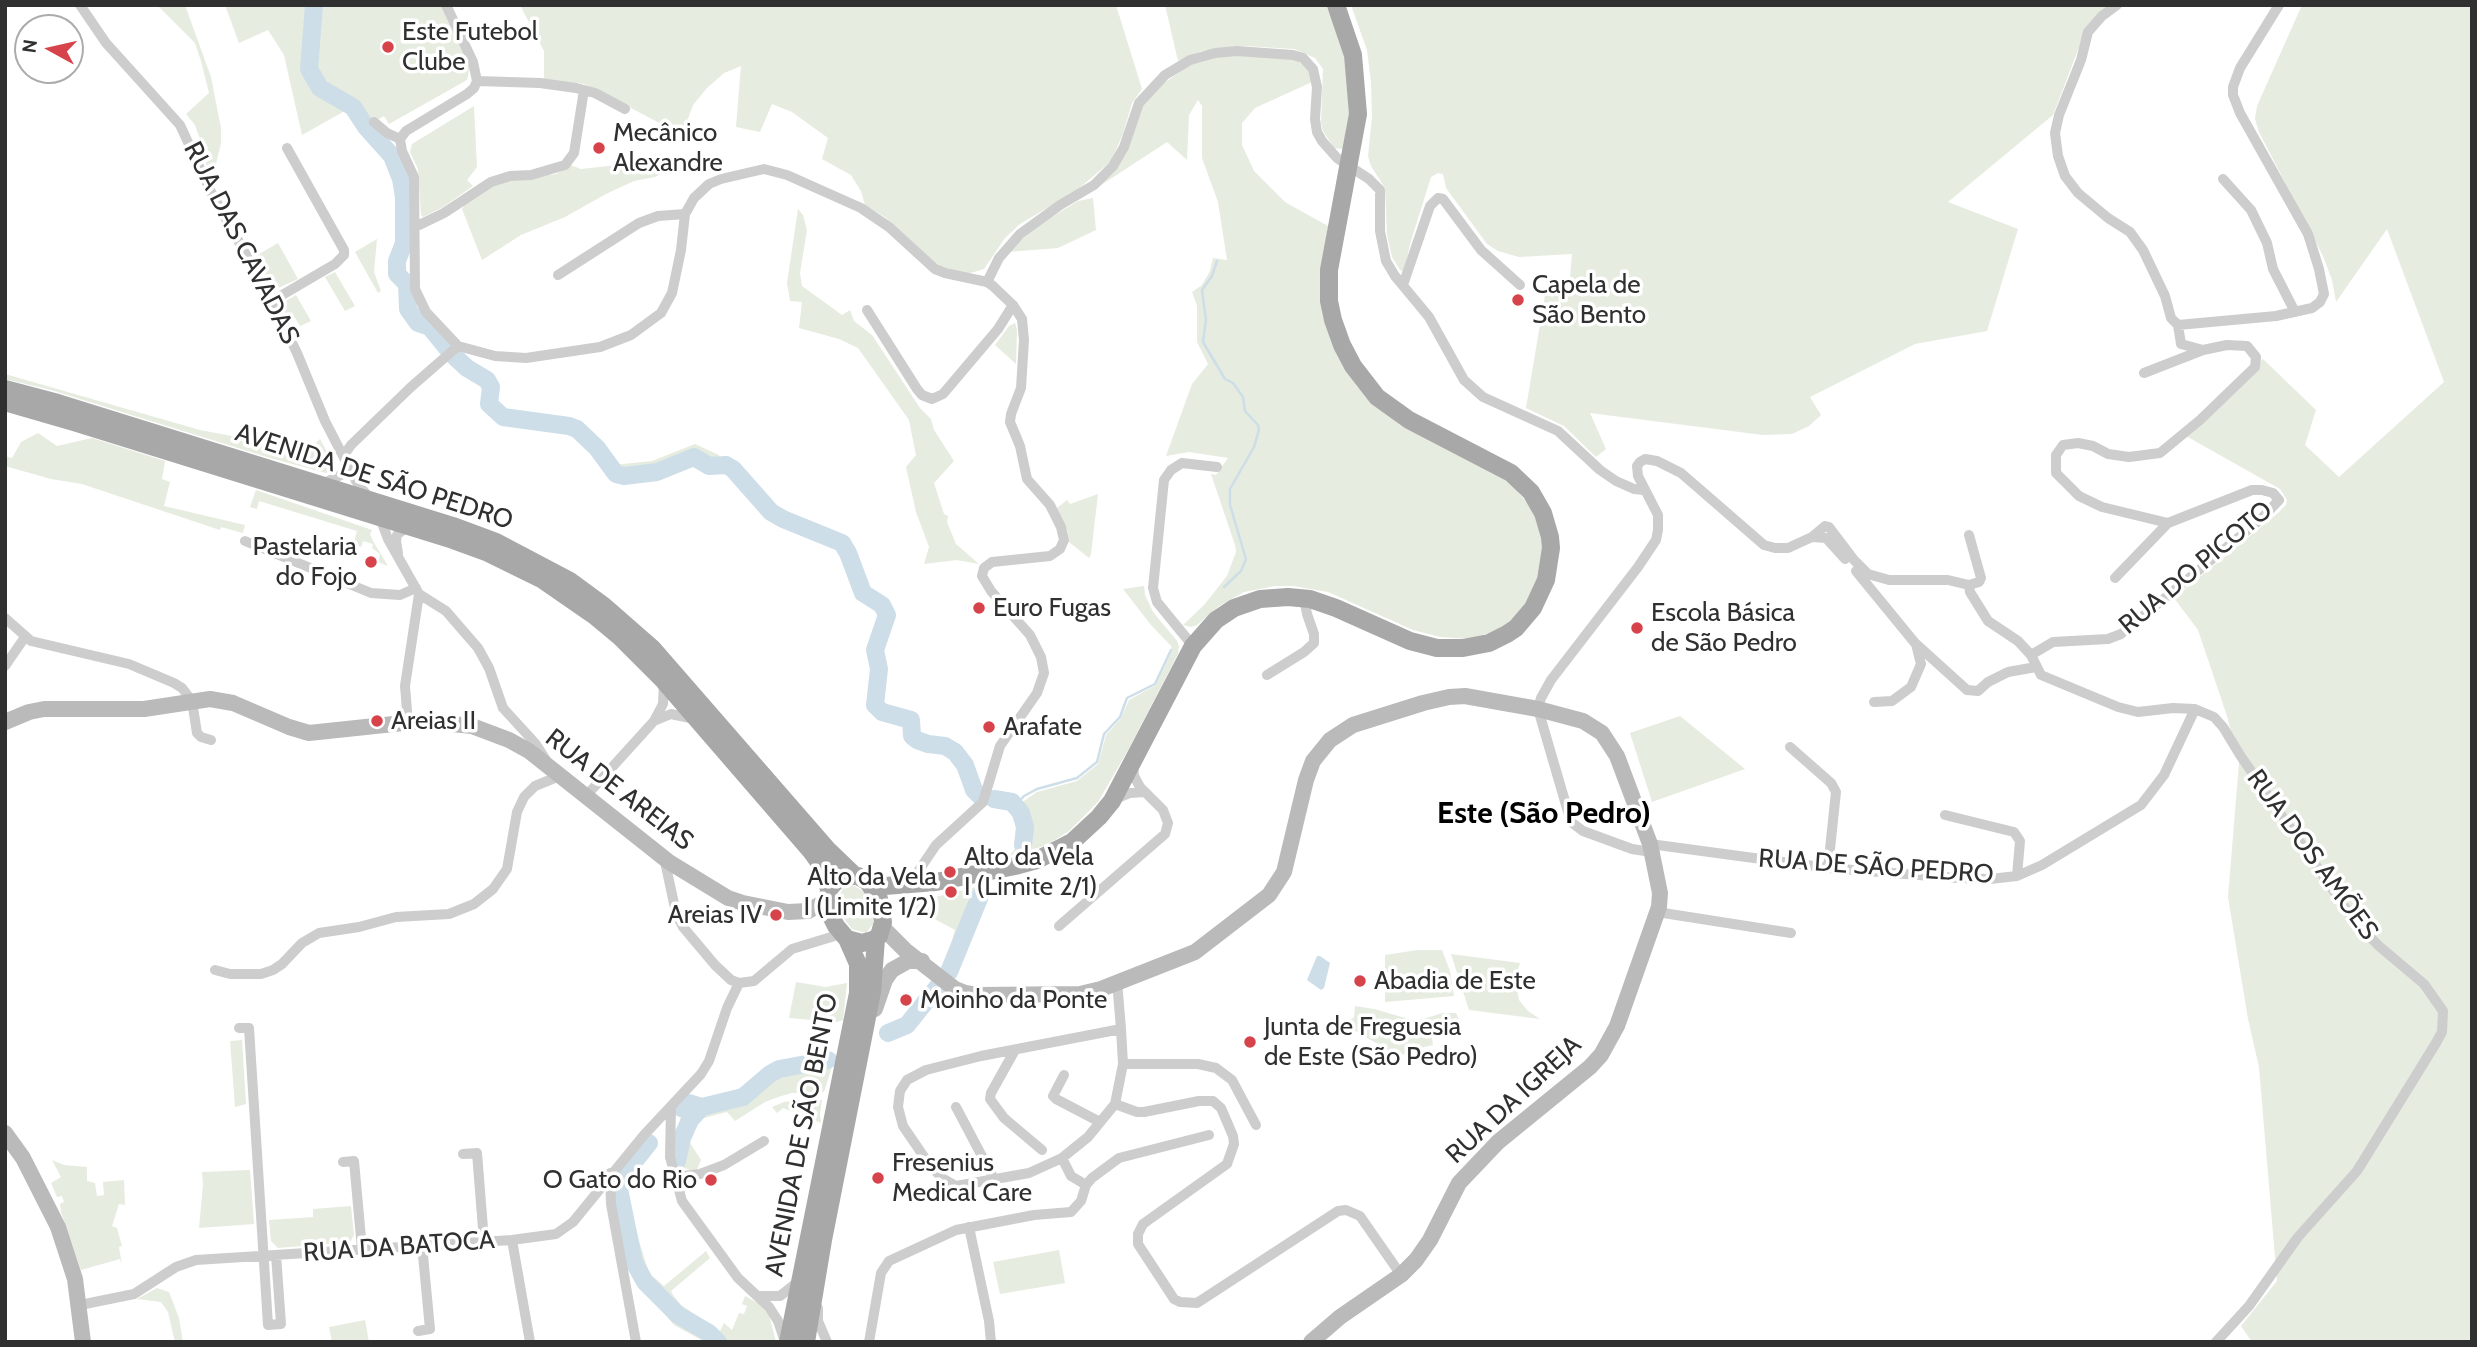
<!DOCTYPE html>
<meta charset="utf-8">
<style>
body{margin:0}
#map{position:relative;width:2477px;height:1347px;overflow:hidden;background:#fff;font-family:Cabin,sans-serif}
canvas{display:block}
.frame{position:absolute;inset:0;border:7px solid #303030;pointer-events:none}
.north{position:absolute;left:14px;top:14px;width:70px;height:70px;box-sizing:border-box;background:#fff;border:2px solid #acacac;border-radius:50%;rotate:278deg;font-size:19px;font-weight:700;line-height:28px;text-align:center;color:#303030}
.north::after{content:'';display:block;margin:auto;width:24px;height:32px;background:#d6434b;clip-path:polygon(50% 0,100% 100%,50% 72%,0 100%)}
</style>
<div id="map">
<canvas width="2477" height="1347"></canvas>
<div class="frame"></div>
<div class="north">N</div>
</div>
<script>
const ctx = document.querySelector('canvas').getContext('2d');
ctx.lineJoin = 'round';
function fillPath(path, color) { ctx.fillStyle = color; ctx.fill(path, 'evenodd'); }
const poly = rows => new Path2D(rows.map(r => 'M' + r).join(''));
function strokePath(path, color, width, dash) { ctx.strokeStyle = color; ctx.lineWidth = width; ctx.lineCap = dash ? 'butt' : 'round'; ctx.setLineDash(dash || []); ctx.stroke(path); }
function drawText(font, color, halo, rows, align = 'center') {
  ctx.font = font + ' Cabin,sans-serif'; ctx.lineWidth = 7; ctx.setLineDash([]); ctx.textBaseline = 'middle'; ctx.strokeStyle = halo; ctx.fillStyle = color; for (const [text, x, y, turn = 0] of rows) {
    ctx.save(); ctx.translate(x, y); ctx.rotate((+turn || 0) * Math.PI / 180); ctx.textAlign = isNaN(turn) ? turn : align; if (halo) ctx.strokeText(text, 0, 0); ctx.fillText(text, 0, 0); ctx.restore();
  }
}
const green = poly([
 [157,5,185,5,211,77,221,128,221,143,214,172,214,186,208,173,200,139,195,125,186,114,209,93,201,61,195,43],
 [225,5,311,5,306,68,318,90,350,108,302,135,284,55,268,30,239,43],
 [318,5,441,5,470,66,467,80,389,124,384,116,369,125,355,105,323,84,314,66],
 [520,5,1116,5,1142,89,1132,103,1123,134,1111,161,1076,191,1020,224,1005,238,984,269,967,274,939,266,885,217,865,205,861,191,851,175,822,159,828,138,792,112,772,104,760,132,736,127,741,66,724,73,707,88,693,105,682,135,597,90,584,84,544,80,544,51],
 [1165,5,1326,5,1346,56,1350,108,1343,149,1334,148,1323,131,1321,122,1323,69,1315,58,1294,49,1244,46,1201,51,1178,61],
 [1351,5,2110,5,2081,42,2053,115,1948,202,2018,229,1987,331,1915,344,1810,397,1821,415,1809,426,1792,434,1763,435,1590,413,1606,449,1596,457,1564,426,1526,408,1545,295,1569,290,1572,254,1519,257,1498,251,1487,244,1446,188,1443,174,1438,173,1431,177,1410,244,1404,272,1400,270,1392,257,1387,235,1385,188,1371,166,1368,156,1372,117,1371,82,1367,50],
 [2302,5,2472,5,2472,1342,2252,1342,2241,1326,2277,1281,2259,1067,2248,1019,2228,897,2239,763,2227,716,2198,630,2174,598,2278,513,2286,505,2287,500,2280,489,2186,436,2263,359,2316,410,2305,445,2339,477,2444,382,2387,229,2336,302,2332,280,2323,256,2259,132,2255,119,2257,106],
 [1238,54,1294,59,1303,64,1310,72,1312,82,1255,108,1242,123,1242,145,1254,171,1285,202,1328,226,1321,271,1342,362,1357,386,1370,400,1399,424,1504,479,1515,488,1533,510,1543,545,1540,574,1529,600,1512,622,1499,630,1469,639,1440,637,1413,630,1328,592,1293,586,1275,586,1244,592,1219,606,1197,625,1191,627,1183,625,1204,605,1227,576,1236,552,1235,545,1211,474,1216,475,1228,458,1189,452,1166,456,1192,384,1208,364,1197,342,1197,306,1192,292,1202,285,1210,271,1213,258,1227,260,1218,202,1202,158,1202,106,1198,100,1189,115,1187,160,1167,142,1092,191,1110,175,1139,111,1157,88,1192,63,1211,57],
 [474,106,477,167,467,180,473,186,443,207,423,217,421,215,418,169,410,152,412,144],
 [635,163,670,170,655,177,634,181,606,194,565,217,521,235,482,260,462,209,465,204,502,181,556,174,570,165,581,169],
 [1093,198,1096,230,1058,248,1007,252,1040,224,1078,201],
 [798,209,803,215,807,230,800,273,802,286,842,315,850,310,854,321,872,335,920,408,931,419,934,430,954,461,934,483,944,514,948,516,947,522,956,544,979,564,957,560,924,564,929,547,916,512,906,467,916,455,909,420,858,348,839,339,799,328,802,302,790,301,787,283],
 [377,239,374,272,381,291,378,293,355,252],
 [278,243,298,279,276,289,271,287,254,257],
 [335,272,355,306,345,311,325,277],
 [296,295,311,321,300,326,295,318,289,320,283,308,284,302],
 [1015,323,1017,330,1016,364,995,345,1009,326],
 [5,374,200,430,299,449,310,448,320,439,336,469,326,473,270,458,51,390,5,379],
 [38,433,57,446,92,438,165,461,162,479,170,482,164,506,245,525,243,533,221,527,220,530,82,484,51,479,5,466,5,456,12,458,21,442],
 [695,444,719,455,719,463,709,463,697,453,690,454,657,469,625,473,619,472,613,465,652,461],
 [256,490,372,530,370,534,373,541,388,566,378,562,380,554,372,548,373,544,363,541,361,547,353,545,357,531,259,501,257,509,250,507],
 [1098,494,1091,554,1089,558,1069,542,1068,532,1057,508,1067,500,1070,504],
 [1144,586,1145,595,1153,612,1177,641,1179,646,1178,654,1128,750,1098,802,1069,831,1050,843,1016,857,1015,854,1009,856,1019,844,1025,845,1027,839,1026,818,1018,805,1037,792,1077,781,1098,764,1106,735,1121,718,1129,700,1156,685,1172,651,1171,646,1151,625,1123,589],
 [1680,716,1745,769,1652,802,1630,733],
 [851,884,863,891,872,906,873,924,866,933,852,929,841,915,839,896,844,886],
 [980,886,968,911,946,970,944,968,955,930,907,904],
 [1418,950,1442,950,1450,971,1454,996,1385,1002,1385,955],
 [1451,954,1520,963,1515,978,1519,1000,1528,1011,1540,1019,1469,1010],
 [796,982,826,987,847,983,843,1020,837,1022,789,1018],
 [1355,1006,1374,1009,1416,1021,1443,1013,1456,1013,1459,1019,1446,1030,1432,1037,1433,1045,1420,1048,1407,1054,1397,1055,1343,1024,1344,1021,1354,1018],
 [242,1040,246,1104,235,1107,230,1041],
 [836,1054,824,1092,792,1093,778,1097,765,1102,735,1121,727,1112,696,1120,687,1138,701,1160,696,1172,681,1167,677,1163,681,1111,684,1102,691,1096,699,1100,743,1093,766,1073,769,1066,783,1061,823,1058],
 [799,1100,822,1100,820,1114,821,1123,783,1108,777,1113,772,1107,784,1102],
 [653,1142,655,1146,632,1174,625,1189,626,1199,649,1273,664,1286,706,1251,710,1258,671,1291,673,1295,681,1305,720,1331,724,1323,732,1330,739,1313,744,1314,747,1306,742,1304,745,1296,758,1303,769,1315,776,1342,721,1342,709,1331,678,1312,642,1271,623,1200,622,1190,623,1182,628,1172],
 [52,1160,64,1165,87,1167,87,1181,95,1183,97,1196,104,1195,103,1182,124,1180,125,1205,119,1204,112,1226,117,1228,122,1246,119,1247,122,1265,120,1259,81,1270,61,1212,60,1204,64,1202,62,1196,57,1197,51,1183,61,1177],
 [250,1170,254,1224,199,1228,203,1185,202,1172],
 [351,1206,354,1235,350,1242,278,1248,271,1241,269,1220,313,1217,313,1209],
 [1059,1250,1065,1283,1000,1294,993,1262],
 [157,1288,169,1292,179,1318,183,1342,175,1342,168,1312,161,1302,137,1299],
 [667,1307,682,1321,698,1329,716,1342,705,1342,674,1325,662,1311],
 [365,1320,369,1342,332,1342,329,1327]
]);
const water = poly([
 [1317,956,1320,956,1330,963,1324,988,1321,990,1307,980]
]);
const stream = poly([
 [1217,261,1212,276,1202,290,1206,320,1203,342,1225,379,1233,383,1243,397,1245,411,1258,425,1259,430,1254,447,1230,489,1230,505,1246,559,1241,571,1224,587],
 [1016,805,1024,796,1037,789,1077,778,1097,762,1104,734,1120,717,1127,698,1155,684,1171,650]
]);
const river = poly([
 [314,5,309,69,320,88,353,107,366,127,392,156,401,179,404,197,404,243,397,261,397,274,407,284,408,309,418,323,430,327,447,348],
 [455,357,467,368,487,380,491,387,489,404,503,417,569,426,577,429,597,448,616,474,624,476,657,472,694,457,709,466,726,465,733,469,771,512,783,519,842,543,848,553,863,593,882,605,887,615,875,650,879,669,875,705,882,712,911,720,912,736,917,740,928,744,945,746,955,752,965,765,974,790,980,796],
 [994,799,1012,802,1021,813,1025,827,1023,845],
 [949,972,980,896],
 [888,1033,907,1025,939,985],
 [681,1108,689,1103,702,1107],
 [649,1143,622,1177,619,1189,634,1262,645,1282,678,1315,709,1333,718,1342],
 [677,1161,682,1138,690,1120,702,1107,743,1097,770,1074,779,1069,828,1060]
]);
const street = poly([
 [80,5,106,43,180,125,211,192,272,301,297,353,325,421,356,481,370,499],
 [446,5,473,62,477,81],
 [2117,5,2102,16,2088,32,2081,60,2059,115,2055,133,2058,156,2065,176,2078,193,2108,218,2130,232,2143,250,2165,296,2171,318,2178,325],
 [477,81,474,88,467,94,406,131,400,139,402,151,414,177,415,289,426,312,458,346,495,356,526,358,600,347,631,335,661,313,672,293,681,250,685,214,694,198,709,184,721,179,764,169,787,175,861,208,889,227,935,269,945,273,987,282,993,286,1013,305,1022,319,1024,340,1021,388,1011,414,1010,422,1020,446,1027,479,1050,505,1061,527,1064,540,1060,549,1050,556,992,562,984,568,982,576,991,591,1030,635,1041,657,1044,673,1037,693,1000,746,983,802,936,845,909,885],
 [477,81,540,83,576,88,595,93,625,109],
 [374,122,387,133,400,139],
 [2223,179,2251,210,2267,243,2273,269,2295,312],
 [415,227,444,213,491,182,510,176,531,175,565,165,574,153,584,90],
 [558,275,639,223,658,216,685,214],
 [987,282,999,258,1020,234,1060,205,1094,185,1113,166,1124,147,1139,103,1165,75,1190,60,1215,53,1237,51,1293,55,1303,58,1313,69,1317,87,1315,119,1317,132,1322,141,1337,158,1369,179,1380,190,1380,231,1386,261,1395,276,1429,317,1464,380,1483,397,1558,431,1600,470,1616,481,1634,489,1644,490],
 [1403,285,1430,206,1438,198,1443,199,1481,250,1520,285],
 [272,301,335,264,344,255,344,250,287,148],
 [867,310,917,389,922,395,932,399,943,394,998,329,1013,305],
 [2178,325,2276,316,2312,308,2320,302,2324,294,2319,269,2308,234,2240,113,2233,95,2233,87,2240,68,2279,5],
 [2144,373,2203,350],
 [344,455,351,445,411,387,458,346],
 [322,484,341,475,348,462],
 [377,518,382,523,388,539,419,594,405,686,408,723],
 [1969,535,1981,578,1979,582,1969,585,1970,592,1988,621,2018,641,2031,655,2041,675,2118,707,2138,712,2173,708,2195,709,2214,717,2223,727,2240,755,2355,922,2379,946,2424,984,2443,1011,2442,1032,2436,1043,2357,1171,2298,1237,2249,1306,2216,1342],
 [1812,537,1826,538,1845,559],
 [245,541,371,593,400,595,416,588],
 [398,553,396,541,397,535,403,530,412,527],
 [1856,571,1915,643,1967,690,1978,691,1988,682,2008,672,2036,667],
 [2115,578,2168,523],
 [419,594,446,611,478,648,489,668,503,708,535,743,546,760],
 [5,618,31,641,129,664,174,683,182,688,192,701,197,733,201,737,211,740],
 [1193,646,1157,602,1153,588,1164,480,1171,470,1182,463,1217,467],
 [2031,655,2053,642,2108,639,2121,634,2261,519,2279,500,2273,493,2262,490,2252,490,2168,523,2102,507,2079,496,2056,473,2056,455,2063,445,2078,443,2093,446,2108,454,2129,457,2160,453,2200,420,2255,367,2256,357,2247,346,2227,345,2203,350,2181,344,2178,325],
 [5,666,25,637],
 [1267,675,1304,652,1314,643,1314,634,1307,614,1304,598],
 [1874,702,1892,701,1911,687,1921,664,1916,644],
 [654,721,671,714,695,719],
 [1790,747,1831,783,1836,792,1828,868],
 [586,796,654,721,663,704,664,681],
 [1113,800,1130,793,1144,792],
 [1945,815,2014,832,2020,841,2017,876],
 [1650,844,1828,868,1957,878,1990,879,2017,876,2042,865,2141,805,2164,775,2195,709],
 [1651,852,1632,849,1583,831,1571,822,1538,709,1541,698,1551,680,1638,567,1656,540,1658,530,1658,515,1638,476,1637,466,1640,462,1645,459,1657,461,1681,473,1764,545,1775,548,1788,548,1812,537,1825,526,1829,527,1854,560,1868,574,1889,580,1948,580,1969,585],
 [664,857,676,913,683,927,715,965,731,980,739,983,754,981,792,949,841,934],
 [1657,912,1791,933],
 [1059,926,1165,834,1168,823,1163,810,1140,787,1134,776,1133,765],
 [215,970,230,974,261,974,273,970,282,964,302,943,319,933,359,927,396,917,449,914,474,904,493,889,507,869,517,812,524,797,535,786,562,775],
 [1117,981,1121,1029,1123,1064,1115,1104,1088,1137,1062,1158,1029,1173,956,1186,942,1178,929,1164,903,1126,898,1107,900,1091,907,1080,926,1070,981,1056,1121,1029],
 [239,1028,249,1028,268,1325,281,1324,276,1255],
 [1015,1050,991,1093,990,1099,1004,1118,1042,1150],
 [1123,1064,1198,1064,1216,1068,1232,1080,1256,1125],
 [1064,1075,1053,1096,1056,1099,1100,1122],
 [1115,1104,1137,1112,1144,1112,1199,1101,1213,1101,1221,1108,1233,1136,1234,1144,1227,1164,1143,1224,1138,1234,1138,1244,1174,1299,1180,1302,1197,1303,1338,1211,1346,1210,1360,1216,1401,1275],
 [671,1107,670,1157,682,1201,738,1278,769,1307,778,1321,785,1342],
 [956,1107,994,1179],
 [463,1154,477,1153,484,1241],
 [1062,1158,1071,1176,1086,1185],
 [343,1162,354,1161,362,1249],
 [610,1173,611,1204,636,1342],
 [674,1177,700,1174,724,1165,764,1141],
 [969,1227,989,1321,991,1342],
 [512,1240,530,1342],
 [759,1296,780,1296,799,1281],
 [80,1305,134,1294,176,1267,196,1260,512,1240,556,1234,573,1222,644,1135,701,1074,709,1061,727,1008,739,983],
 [818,1308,818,1321,827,1342],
 [418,1331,430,1329,422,1245],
 [869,1342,881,1273,889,1261,956,1230,1034,1215,1071,1212,1081,1201,1086,1185,1092,1178,1119,1158,1209,1135]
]);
const secondary = poly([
 [5,722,29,712,44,709,144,709,210,699,233,703,289,727,309,733,422,721,472,726,509,740,529,751,669,862,728,898,743,903,788,912,808,911,828,900],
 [882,927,905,950,955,989,965,993,978,995,1080,994,1101,989,1195,952,1269,895,1284,872,1306,780,1313,761,1330,740,1353,725,1423,703,1449,697,1465,696,1538,709,1583,721,1602,733,1617,756,1650,844,1660,893,1659,907,1617,1026,1601,1055,1590,1067,1498,1142,1459,1183,1430,1240,1416,1260,1401,1275,1340,1317,1311,1342],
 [875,1009,885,980,892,970,908,961,922,961],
 [5,1133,23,1158,58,1227,75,1279,83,1342]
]);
const primary = poly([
 [5,389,58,403,453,526,496,542,570,581,604,606,652,648,827,849,854,875],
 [5,402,74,422,453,540,486,552,543,580,595,616,619,636,664,681,811,851,821,865,829,889],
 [846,876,858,876,868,882,879,899,883,922,879,936,873,940,862,943,847,939,836,926,831,916,828,900,829,889,837,880,846,876],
 [872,887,936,882,1015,866,1037,860,1072,842,1099,817,1112,801,1193,646,1216,620,1234,608,1260,599,1288,597,1310,599,1336,608,1410,641,1437,648,1463,648,1489,643,1507,634,1516,628,1533,608,1546,580,1551,548,1550,537,1543,513,1531,492,1511,473,1409,420,1377,397,1353,366,1342,345,1333,320,1329,301,1329,270,1358,114,1353,55,1336,5],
 [788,1342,858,993,858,964,847,939],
 [806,1342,823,1240,872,992,876,939]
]);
const markers = [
 [388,47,7,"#d6434b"],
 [599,148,7,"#d6434b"],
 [1518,300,7,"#d6434b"],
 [371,562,7,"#d6434b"],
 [979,608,7,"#d6434b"],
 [1637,628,7,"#d6434b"],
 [377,721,7,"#d6434b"],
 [989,727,7,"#d6434b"],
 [950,872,7,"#d6434b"],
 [951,892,7,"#d6434b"],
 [776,915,7,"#d6434b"],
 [1360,981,7,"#d6434b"],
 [906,1000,7,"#d6434b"],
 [1250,1042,7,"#d6434b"],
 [878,1178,7,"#d6434b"],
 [711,1180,7,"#d6434b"]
];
const poiNames = [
 ["Este Futebol",402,32],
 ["Clube",402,62],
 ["Mecânico",613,133],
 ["Alexandre",613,163],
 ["Capela de",1532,285],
 ["São Bento",1532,315],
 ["Pastelaria",357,547,"right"],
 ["do Fojo",357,577,"right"],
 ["Euro Fugas",993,608],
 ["Escola Básica",1651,613],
 ["de São Pedro",1651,643],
 ["Areias II",391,721],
 ["Arafate",1003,727],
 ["Alto da Vela",964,857],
 ["I (Limite 2/1)",964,887],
 ["Alto da Vela",937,877,"right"],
 ["I (Limite 1/2)",937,907,"right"],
 ["Areias IV",762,915,"right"],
 ["Abadia de Este",1374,981],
 ["Moinho da Ponte",920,1000],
 ["Junta de Freguesia",1264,1027],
 ["de Este (São Pedro)",1264,1057],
 ["Fresenius",892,1163],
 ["Medical Care",892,1193],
 ["O Gato do Rio",697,1180,"right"]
];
const streetNames = [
 ["RUA DAS CAVADAS",241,243,63],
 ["AVENIDA DE SÃO PEDRO",374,477,18],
 ["RUA DO PICOTO",2196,568,-40],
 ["RUA DE AREIAS",619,790,38],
 ["RUA DOS AMÕES",2312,855,54],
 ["RUA DE SÃO PEDRO",1876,867,4],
 ["RUA DA IGREJA",1514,1100,-43],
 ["AVENIDA DE SÃO BENTO",802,1135,-79],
 ["RUA DA BATOCA",399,1247,-4]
];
const quarterNames = [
 ["Este (São Pedro)",1544,814]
];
fillPath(green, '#e6ecdf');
fillPath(water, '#cddee9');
strokePath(stream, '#cddee9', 2.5);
strokePath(river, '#cddee9', 18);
strokePath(street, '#cdcdcd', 10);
strokePath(secondary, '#bababa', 16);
strokePath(primary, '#a8a8a8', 18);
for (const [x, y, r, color] of markers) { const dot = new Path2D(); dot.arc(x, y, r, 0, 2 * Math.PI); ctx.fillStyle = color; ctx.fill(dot); strokePath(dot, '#fff', 2.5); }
drawText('26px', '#303030', '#fff', poiNames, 'left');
drawText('26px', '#303030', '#fff', streetNames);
drawText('bold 30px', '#000', '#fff', quarterNames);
</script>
